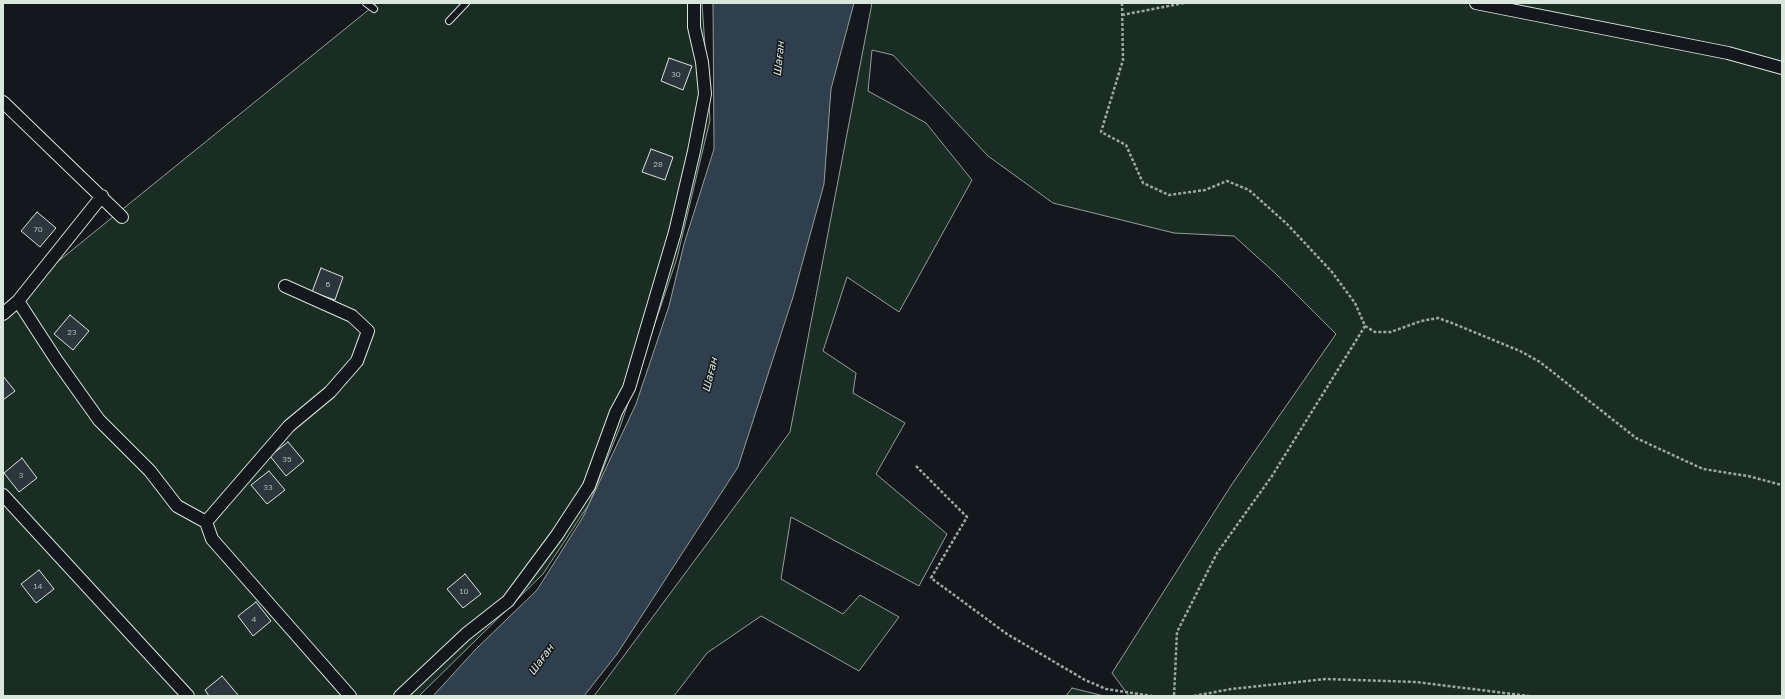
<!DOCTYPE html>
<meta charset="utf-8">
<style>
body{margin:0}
#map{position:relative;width:1785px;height:699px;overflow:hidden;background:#14181c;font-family:"Golos Text",sans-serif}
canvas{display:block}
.frame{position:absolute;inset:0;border:4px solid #d8e6dc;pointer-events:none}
</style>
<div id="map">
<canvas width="1785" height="699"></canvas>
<div class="frame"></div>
</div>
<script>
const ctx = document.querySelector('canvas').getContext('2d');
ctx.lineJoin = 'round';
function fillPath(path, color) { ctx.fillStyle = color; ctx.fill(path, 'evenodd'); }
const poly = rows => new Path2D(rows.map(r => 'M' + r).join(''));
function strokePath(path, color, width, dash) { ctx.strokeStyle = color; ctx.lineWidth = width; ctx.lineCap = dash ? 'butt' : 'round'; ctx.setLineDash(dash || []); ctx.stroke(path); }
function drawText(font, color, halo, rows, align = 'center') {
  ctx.font = font + ' "Golos Text",sans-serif'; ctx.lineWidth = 3; ctx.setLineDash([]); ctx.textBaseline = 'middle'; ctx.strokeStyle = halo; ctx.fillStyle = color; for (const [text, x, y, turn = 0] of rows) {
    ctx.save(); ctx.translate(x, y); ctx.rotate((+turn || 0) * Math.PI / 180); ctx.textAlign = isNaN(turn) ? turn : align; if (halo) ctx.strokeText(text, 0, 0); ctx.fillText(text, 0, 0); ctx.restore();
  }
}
const green = poly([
 [377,3,702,3,710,120,677,258,620,427,589,504,543,574,419,696,3,696,3,306,377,3],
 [872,3,1782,3,1782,696,1129,696,1112,673,1232,484,1336,334,1275,273,1234,236,1174,233,1053,203,988,156,893,55,872,50,868,91,926,123,972,180,899,312,847,277,823,351,856,373,853,393,905,423,876,474,947,534,919,586,791,517,781,579,843,614,860,595,899,617,859,671,761,616,707,653,674,696,594,696,790,432,872,3],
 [1072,688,1104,696,1066,696,1072,688]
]);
const water = poly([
 [713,3,854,3,831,89,824,184,793,297,738,467,617,654,584,696,433,696,476,649,537,590,583,517,636,404,669,306,684,244,714,149,713,3]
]);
const building = poly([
 [669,58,692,66,683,90,661,81,669,58],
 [651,149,673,157,665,180,642,172,651,149],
 [37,212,56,228,40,247,21,231,37,212],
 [321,268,343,277,335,300,312,292,321,268],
 [70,315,89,331,73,350,54,334,70,315],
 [3,376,15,391,3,400,3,376],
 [288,442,304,461,286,476,270,456,288,442],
 [22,458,37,478,19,492,4,473,22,458],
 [269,471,285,490,267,504,251,485,269,471],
 [39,570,54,589,36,603,21,584,39,570],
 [465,574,481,594,463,608,447,589,465,574],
 [256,602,271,621,253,636,238,616,256,602],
 [222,676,238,695,237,696,209,696,205,690,222,676]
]);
const path = poly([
 [1122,3,1123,60,1101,132,1126,145,1143,183,1169,195,1205,190,1227,181,1249,190,1287,224,1332,272,1355,303,1365,326,1272,476,1217,553,1177,632,1174,696],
 [1122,15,1184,3],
 [1365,326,1375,332,1391,332,1421,321,1438,318,1452,323,1520,351,1540,362,1636,438,1703,469,1748,476,1782,485],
 [916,466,967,517,931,578,1007,634,1085,680,1106,689,1152,696],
 [1194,696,1231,689,1326,679,1416,682,1529,696]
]);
const lane = poly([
 [366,3,374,9],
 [449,21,466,3]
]);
const street = poly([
 [1476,3,1728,53,1782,68],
 [3,102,122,217],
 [285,286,352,316,368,331,357,361,330,392,289,426,206,522,212,539,350,696],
 [18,301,57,361,99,420,150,471,177,506,206,522],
 [3,314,18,301,102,196],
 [3,495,188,696],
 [400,696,466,634,508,601,557,535,589,486,616,412,629,388,675,232,694,151,705,94,702,62,694,27,694,3]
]);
const numberNames = [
 ["30",676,74],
 ["28",658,164],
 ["70",38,229],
 ["6",328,284],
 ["23",72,332],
 ["35",287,459],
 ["3",21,475],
 ["33",268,487],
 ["14",38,586],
 ["10",464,591],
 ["4",254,619]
];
const waterNames = [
 ["Шаған",779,59,-84],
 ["Шаған",710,375,-76],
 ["Шаған",541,660,-54]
];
fillPath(green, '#1a2d24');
strokePath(green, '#939e99', 1);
fillPath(water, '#2f3f4d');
strokePath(water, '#939e99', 1);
fillPath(building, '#2c363c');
strokePath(building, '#d8e6dc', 1);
strokePath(lane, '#d8e6dc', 8);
strokePath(street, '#d8e6dc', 14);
strokePath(path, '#9da8a2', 2.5, [3, 2]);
strokePath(lane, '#14181c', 6);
strokePath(street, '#14181c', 12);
drawText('8px', '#adbab4', null, numberNames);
drawText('italic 11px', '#d8e6dc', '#14181c', waterNames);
</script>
